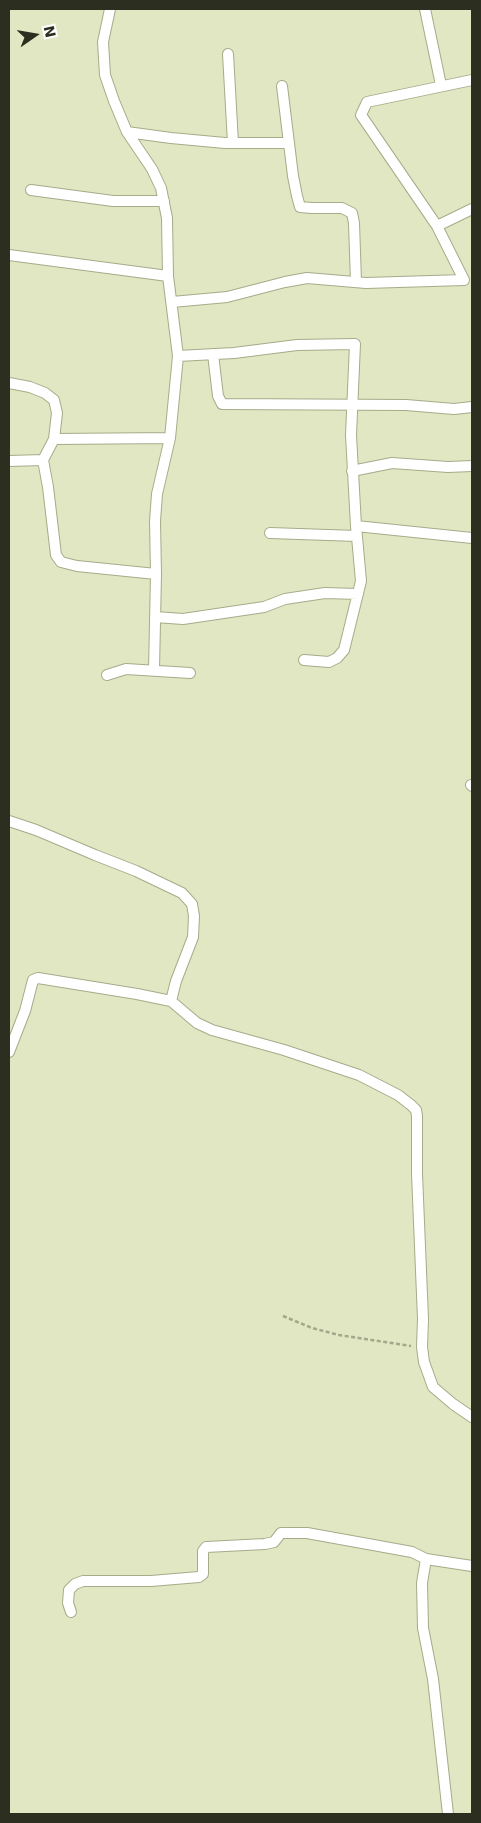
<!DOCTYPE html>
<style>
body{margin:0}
#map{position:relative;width:481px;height:1823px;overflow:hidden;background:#e1e7c3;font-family:"DejaVu Sans",sans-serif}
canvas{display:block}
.frame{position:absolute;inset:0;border:10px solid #2c2e20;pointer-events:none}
.north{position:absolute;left:10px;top:10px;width:50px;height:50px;-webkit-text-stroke:4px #fff;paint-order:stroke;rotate:77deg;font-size:14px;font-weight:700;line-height:20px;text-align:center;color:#2c2e20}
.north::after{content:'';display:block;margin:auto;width:18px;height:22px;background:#2c2e20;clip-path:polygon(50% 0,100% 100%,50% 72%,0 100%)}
</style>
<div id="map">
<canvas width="481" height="1823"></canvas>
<div class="frame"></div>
<div class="north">N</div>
</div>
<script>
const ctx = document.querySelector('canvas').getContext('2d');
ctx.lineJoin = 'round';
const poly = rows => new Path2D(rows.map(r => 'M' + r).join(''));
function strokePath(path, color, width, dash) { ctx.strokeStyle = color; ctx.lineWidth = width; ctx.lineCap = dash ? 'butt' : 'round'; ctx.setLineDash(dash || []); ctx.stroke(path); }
const path = poly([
 [283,1316,312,1328,339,1335,411,1346]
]);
const street = poly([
 [110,9,103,42,105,75,114,101,127,132,152,169,161,188,167,218,168,276,178,356,170,438,157,494,155,521,156,574,154,670],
 [425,9,441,85],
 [228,54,233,143],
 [282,86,293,176,297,196,300,207,312,208,342,208,352,213,354,223,356,282],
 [127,132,171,138,225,143,289,143],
 [31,190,113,201,164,201],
 [437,226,472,209],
 [9,255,168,276],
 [172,302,227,297,285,282,307,278,366,283,464,280,437,226,361,115,367,102,472,80],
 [213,354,218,396,222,404,406,405,454,409,472,407],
 [178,356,234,353,297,345,355,344,351,435,356,526,361,581,344,650,337,658,329,662,304,660],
 [9,383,30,387,45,393,54,400,57,413,54,439,43,460,48,487,56,555,61,562,77,566,156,574],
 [54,439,170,438],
 [9,461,43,460],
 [352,471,392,463,448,467,472,466],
 [356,526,472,538],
 [270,533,357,536],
 [155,617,183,619,264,607,285,599,325,593,358,594],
 [107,675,126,669,190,673],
 [471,785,472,786],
 [9,821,36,830,95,855,136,871,182,893,192,904,194,916,193,937,176,981,171,1001],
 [9,1052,25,1011,33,980,38,978,137,994,171,1001,197,1023,212,1030,284,1050,359,1075,398,1095,411,1105,416,1110,417,1116,417,1174,423,1319,422,1347,424,1362,433,1387,453,1404,472,1417],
 [426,1559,422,1583,423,1628,433,1679,448,1814],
 [71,1612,68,1603,69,1590,75,1584,83,1581,151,1581,199,1577,203,1574,203,1551,206,1547,265,1544,274,1542,281,1533,307,1533,412,1552,426,1559,472,1566]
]);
strokePath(street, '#a6ab89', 12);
strokePath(path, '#a3a78b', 2.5, [4, 2.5]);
strokePath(street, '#fff', 10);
</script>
